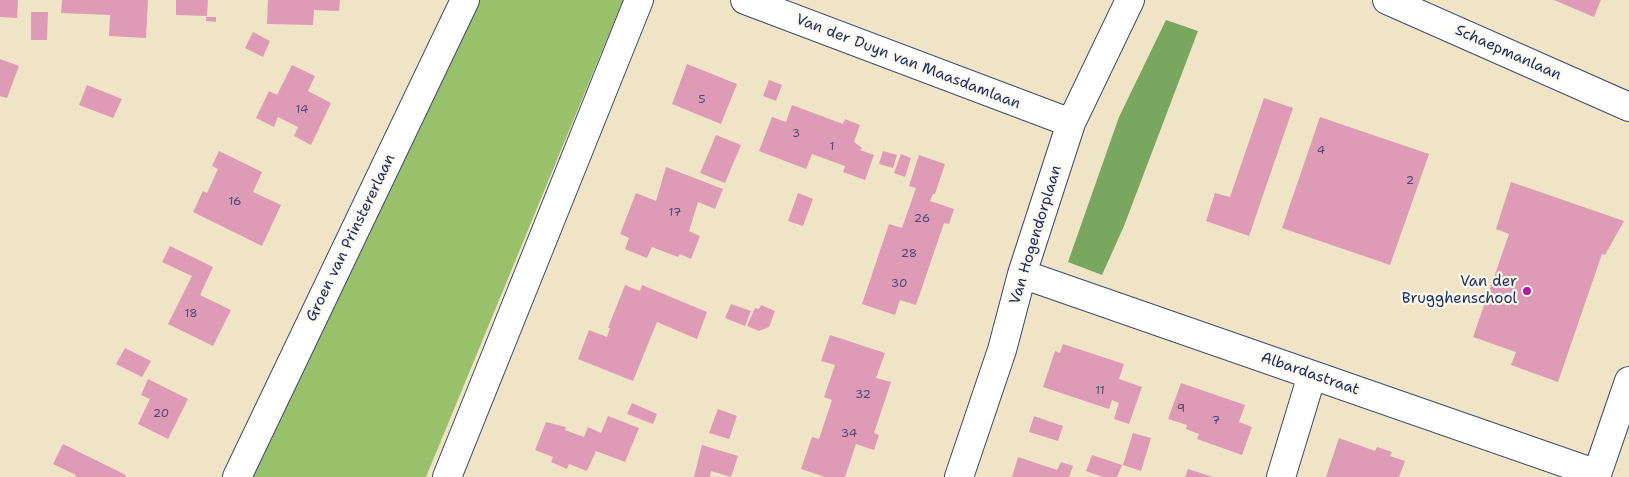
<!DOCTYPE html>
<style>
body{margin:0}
canvas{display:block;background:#f0e4c6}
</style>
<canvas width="1629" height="477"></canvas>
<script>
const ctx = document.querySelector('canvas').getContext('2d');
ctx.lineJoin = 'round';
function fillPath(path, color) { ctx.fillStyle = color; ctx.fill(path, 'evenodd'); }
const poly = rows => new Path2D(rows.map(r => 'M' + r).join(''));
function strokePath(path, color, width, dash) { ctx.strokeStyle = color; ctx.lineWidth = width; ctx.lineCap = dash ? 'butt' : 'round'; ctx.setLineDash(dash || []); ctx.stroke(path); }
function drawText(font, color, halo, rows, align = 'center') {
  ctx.font = font + ' "Shantell Sans",sans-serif'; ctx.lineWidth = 4.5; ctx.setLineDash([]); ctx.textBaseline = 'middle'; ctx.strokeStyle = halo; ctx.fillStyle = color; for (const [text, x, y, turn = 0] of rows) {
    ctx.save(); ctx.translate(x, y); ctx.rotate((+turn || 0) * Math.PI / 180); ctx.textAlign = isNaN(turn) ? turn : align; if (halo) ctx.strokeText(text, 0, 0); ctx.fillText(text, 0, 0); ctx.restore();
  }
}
const green = poly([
 [477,0,623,0,426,477,249,477]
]);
const forest = poly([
 [1166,20,1198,31,1124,226,1102,275,1068,262,1119,117]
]);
const building = poly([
 [0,0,18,0,17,18,0,17],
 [62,0,148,0,146,38,109,36,110,15,61,13],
 [176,0,208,0,207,16,176,15],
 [268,0,340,0,339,11,314,10,313,25,267,24],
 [1554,0,1601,0,1594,17],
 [31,12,48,12,47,40,31,40],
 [206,17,216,17,216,22,206,21],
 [253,32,270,41,263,57,245,48],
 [0,59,19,66,7,98,0,96],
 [687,64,737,84,721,124,672,104],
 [292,65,315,76,308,91,331,103,311,145,294,136,298,127,278,117,274,127,256,118,269,91,277,95],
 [769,80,782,85,776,101,763,96],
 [87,85,122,99,113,118,79,105],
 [1264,98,1293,108,1249,236,1206,221,1215,193,1230,197],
 [792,105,843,124,845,119,860,125,854,142,862,148,860,150,874,155,865,180,843,172,845,166,812,154,806,169,759,151,772,117,786,122],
 [1320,117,1429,154,1390,265,1282,228],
 [716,135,741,145,725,183,700,173],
 [219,151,262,172,253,192,281,205,262,246,193,212,203,191,207,193,218,169,212,166],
 [883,151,897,155,893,168,879,164],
 [901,154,911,158,905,177,894,173],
 [919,155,945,164,935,194,933,194,930,201,954,209,949,224,944,223,916,305,900,300,895,315,862,304,889,224,902,228,916,188,909,186],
 [666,167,723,189,715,209,698,202,689,231,700,236,691,259,680,254,678,257,652,247,647,258,625,249,629,238,620,234,636,193,656,201],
 [1511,182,1624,221,1605,255,1602,254,1558,382,1511,365,1516,352,1473,337,1509,234,1496,229],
 [798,193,813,199,803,226,788,221],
 [170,246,213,267,200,295,231,310,213,346,168,324,192,276,162,262],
 [625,285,640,291,642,285,707,312,697,339,657,322,633,381,578,359,589,330,607,337,610,328,608,328],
 [731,304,751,311,745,326,725,318],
 [761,305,775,311,769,327,759,331,747,326,755,308,759,309],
 [830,335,885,353,876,378,891,382,874,433,879,435,874,450,856,444,845,477,825,477,801,469,812,437,819,439,832,400,824,397,835,365,821,361],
 [1063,344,1124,364,1119,379,1142,387,1129,424,1114,419,1119,403,1112,400,1109,409,1043,387,1055,351,1060,353],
 [125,348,151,361,142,377,116,364],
 [148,379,188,399,168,439,138,424,150,399,141,395],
 [1181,383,1245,405,1239,422,1252,427,1242,455,1197,439,1199,434,1186,429,1187,425,1168,419],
 [632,403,657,414,653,424,627,414],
 [718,409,737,416,729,439,709,433],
 [608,416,639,428,625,462,596,451,587,471,569,464,567,469,551,462,553,457,535,450,546,422,566,427,565,430,584,437,588,427,601,433],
 [1034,416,1063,426,1058,441,1029,432],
 [1133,433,1151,438,1141,471,1123,465],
 [1339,438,1375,451,1377,447,1392,452,1390,456,1405,461,1399,477,1326,477],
 [63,444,126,475,125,477,75,477,76,475,53,464],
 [702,445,738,456,731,477,711,471,710,477,694,477],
 [1092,455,1122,465,1117,477,1103,477,1086,471],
 [1018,457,1057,470,1061,462,1073,466,1069,477,1012,477],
 [1188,469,1213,477,1185,477]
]);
const street = poly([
 [745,0,1071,123],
 [1387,0,1629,107],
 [1022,274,1597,474],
 [237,477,465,0],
 [447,477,639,0],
 [959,477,1002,350,1022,274,1071,123,1130,0],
 [1281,477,1312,375],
 [1596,477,1629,381]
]);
const markers = [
 [1527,291,5,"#b5179e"]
];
const numberNames = [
 ["5",702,100],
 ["14",302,110],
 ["3",796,134],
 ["1",832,147],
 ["4",1321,151],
 ["2",1410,181],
 ["16",235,202],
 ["17",675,213],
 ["26",922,219],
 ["28",909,254],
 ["30",899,284],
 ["18",191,314],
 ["11",1100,391],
 ["32",863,395],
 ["9",1181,409],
 ["20",161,414],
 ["7",1216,421],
 ["34",849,434]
];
const streetNames = [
 ["Schaepmanlaan",1508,53,24],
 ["Van der Duyn van Maasdamlaan",908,62,21],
 ["Van Hogendorplaan",1036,235,-73],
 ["Groen van Prinstererlaan",351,238,-64],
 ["Albardastraat",1310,374,19]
];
const poiNames = [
 ["Van der",1517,282],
 ["Brugghenschool",1517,299]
];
fillPath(green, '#99c16c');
fillPath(forest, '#7aa760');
fillPath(building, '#de9bb6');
strokePath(street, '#3b4a6e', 30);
strokePath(street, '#fff', 28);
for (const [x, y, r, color] of markers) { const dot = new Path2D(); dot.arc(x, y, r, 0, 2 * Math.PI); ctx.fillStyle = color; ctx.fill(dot); strokePath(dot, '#fbf7ec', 2); }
drawText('12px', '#4c4a74', null, numberNames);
drawText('15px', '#1b2f5e', '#fbf7ec', streetNames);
drawText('15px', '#1b2f5e', '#fbf7ec', poiNames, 'right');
</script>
